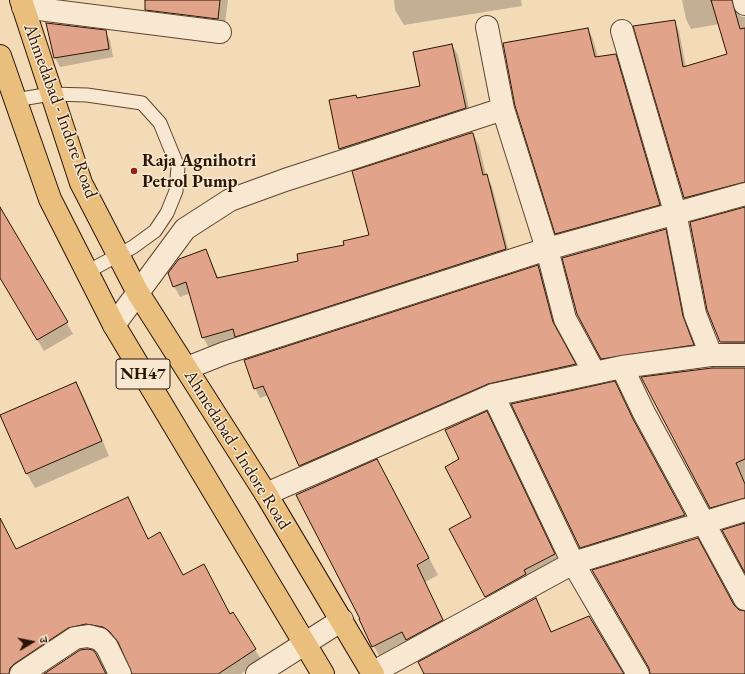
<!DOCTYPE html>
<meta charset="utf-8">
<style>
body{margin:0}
#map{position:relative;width:745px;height:674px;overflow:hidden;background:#f4dbb8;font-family:"EB Garamond","Noto Serif Devanagari",serif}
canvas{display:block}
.north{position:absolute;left:12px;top:622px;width:40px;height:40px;-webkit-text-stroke:3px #f8e8d1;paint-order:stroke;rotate:80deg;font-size:11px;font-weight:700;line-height:16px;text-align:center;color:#291503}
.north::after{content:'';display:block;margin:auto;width:14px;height:18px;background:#291503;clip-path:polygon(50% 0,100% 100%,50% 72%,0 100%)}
</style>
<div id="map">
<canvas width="745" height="674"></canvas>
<div class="north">उ</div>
</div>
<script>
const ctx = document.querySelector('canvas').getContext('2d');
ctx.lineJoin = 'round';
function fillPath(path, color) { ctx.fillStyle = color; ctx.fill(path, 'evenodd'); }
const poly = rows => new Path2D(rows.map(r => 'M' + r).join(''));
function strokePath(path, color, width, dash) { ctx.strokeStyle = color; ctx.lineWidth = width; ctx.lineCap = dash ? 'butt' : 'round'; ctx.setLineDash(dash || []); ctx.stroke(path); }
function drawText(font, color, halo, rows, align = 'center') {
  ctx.font = font + ' "EB Garamond",serif'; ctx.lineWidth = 3; ctx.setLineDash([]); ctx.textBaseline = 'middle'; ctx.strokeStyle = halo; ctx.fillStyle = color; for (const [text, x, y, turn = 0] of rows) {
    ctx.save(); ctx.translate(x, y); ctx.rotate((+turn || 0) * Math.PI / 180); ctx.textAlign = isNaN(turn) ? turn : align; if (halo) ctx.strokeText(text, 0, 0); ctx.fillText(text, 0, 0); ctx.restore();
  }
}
const shadow = poly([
 [199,0,228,0,224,31,206,29,199,16],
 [394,0,521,0,522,6,404,25,395,10],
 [682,0,742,0,737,7,737,13,742,17,745,17,745,192,690,207,685,198,674,21,679,31,686,67,728,55,719,24,691,29,686,19],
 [47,24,105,31,110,40,113,57,60,67,55,58],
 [588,29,593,39,598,57,615,55,621,64,665,214,562,243,556,233],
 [452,45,458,55,471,118,346,159,340,149,331,101,357,99,421,86],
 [473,134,479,145,486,175,492,186,511,260,209,348,203,337,191,293,180,297,174,286,206,250,219,279,299,262,371,236],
 [745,208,745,353,726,352,708,310],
 [0,209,73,334,44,351,0,276],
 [665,230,670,238,688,328,697,353,607,367,578,314],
 [538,266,543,276,558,333,580,374,305,475,268,395,260,398,255,388],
 [745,368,745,508,716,517,711,507],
 [76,383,84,397,109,456,35,488,27,474],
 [493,424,561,566,492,608,485,597,473,517,460,460],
 [638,430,690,525,586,557,581,547],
 [386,477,438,575,425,582,452,637,383,663,360,620,362,619],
 [128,498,148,539,183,577,230,615,262,660,241,674,133,674,122,649,117,642,98,635,22,674,0,674,0,519,16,550],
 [536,599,552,633,622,674,425,674]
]);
const building = poly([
 [145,0,220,0,218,19,145,10,145,0],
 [711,0,732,0,740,29,745,28,745,182,684,198,633,26,675,20,683,67,727,54,711,0],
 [46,23,106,30,109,49,54,58,46,23],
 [588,28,595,57,616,54,660,205,555,234,515,106,503,43,588,28],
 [452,44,466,108,339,149,329,100,356,95,357,98,420,86,413,52,452,44],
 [471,133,473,133,483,175,487,174,506,249,235,337,233,329,202,338,186,282,173,287,168,273,179,259,206,249,217,278,298,261,297,254,344,245,343,241,369,235,352,171,471,133],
 [0,207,68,322,37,340,0,278,0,207],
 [745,207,745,342,720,342,707,310,690,222,745,207],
 [666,229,683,316,694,345,601,359,577,314,562,258,666,229],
 [538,265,553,322,576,364,488,384,299,466,263,386,254,389,244,360,538,265],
 [712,368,745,368,745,459,736,463,745,484,745,498,710,508,641,377,712,368],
 [615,381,633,419,685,515,580,548,511,404,615,381],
 [76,382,102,441,26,474,0,415,76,382],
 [487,411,555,554,524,570,526,574,485,597,449,529,471,517,445,467,459,459,445,430,487,411],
 [377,459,429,558,417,565,443,620,406,640,402,632,372,647,359,619,360,619,296,495,377,459],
 [128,497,148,539,160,532,183,575,204,564,230,614,233,612,256,649,218,674,132,674,118,642,109,631,103,627,86,624,68,628,14,664,10,668,9,674,0,674,0,518,16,549,128,497],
 [745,523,745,573,722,530,745,523],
 [698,538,734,605,739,610,745,611,745,674,650,674,649,668,592,570,698,538],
 [536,598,551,632,589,616,624,674,424,674,418,662,536,598],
 [87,649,93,650,96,654,106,674,44,674,80,650,87,649]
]);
const lane = poly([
 [15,100,51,94,87,95,142,103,160,123,178,167,176,191,167,213,155,231,133,247,87,272]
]);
const street = poly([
 [744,0,745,4],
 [23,7,220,32],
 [487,27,503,109,547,249,565,319,594,372],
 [622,31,675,212,695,314,711,355],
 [114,325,185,229,230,200,285,180,503,109],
 [622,367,644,413,745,599],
 [187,368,225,353,547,249,745,194],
 [493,395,573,563,638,674],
 [266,494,493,395,622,367,711,355,745,355],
 [372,673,573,563,745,510],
 [21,674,75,638,88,636,100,639,107,647,120,674],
 [257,674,342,620]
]);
const highway = poly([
 [21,0,81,183,138,293,266,494,373,674],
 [0,56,50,199,114,325,323,674]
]);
const markers = [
 [134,171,4,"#8f2418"]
];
const shields = [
 [143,374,54]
];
const shieldNames = [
 ["NH47",143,374]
];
const streetNames = [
 ["Ahmedabad - Indore Road",60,111,70],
 ["Ahmedabad - Indore Road",237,450,58]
];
const poiNames = [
 ["Raja Agnihotri",142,161],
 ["Petrol Pump",142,182]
];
fillPath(shadow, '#0003');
fillPath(building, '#e1a48b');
strokePath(building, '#291503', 1);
strokePath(lane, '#5c4630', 15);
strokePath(street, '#5c4630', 24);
strokePath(highway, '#291503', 24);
strokePath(lane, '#f8e8d1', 13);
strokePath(street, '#f8e8d1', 22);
strokePath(highway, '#eabe7c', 22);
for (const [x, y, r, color] of markers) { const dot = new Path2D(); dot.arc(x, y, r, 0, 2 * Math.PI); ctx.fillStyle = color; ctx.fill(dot); strokePath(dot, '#f8e8d1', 1.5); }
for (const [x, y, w] of shields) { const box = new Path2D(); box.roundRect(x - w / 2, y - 15, w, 30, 3); ctx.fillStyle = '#f8e8d1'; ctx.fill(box); strokePath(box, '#291503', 1); }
drawText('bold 17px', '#291503', null, shieldNames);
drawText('18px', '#291503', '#f8e8d1', streetNames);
drawText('bold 18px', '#291503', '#f8e8d1', poiNames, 'left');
</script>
